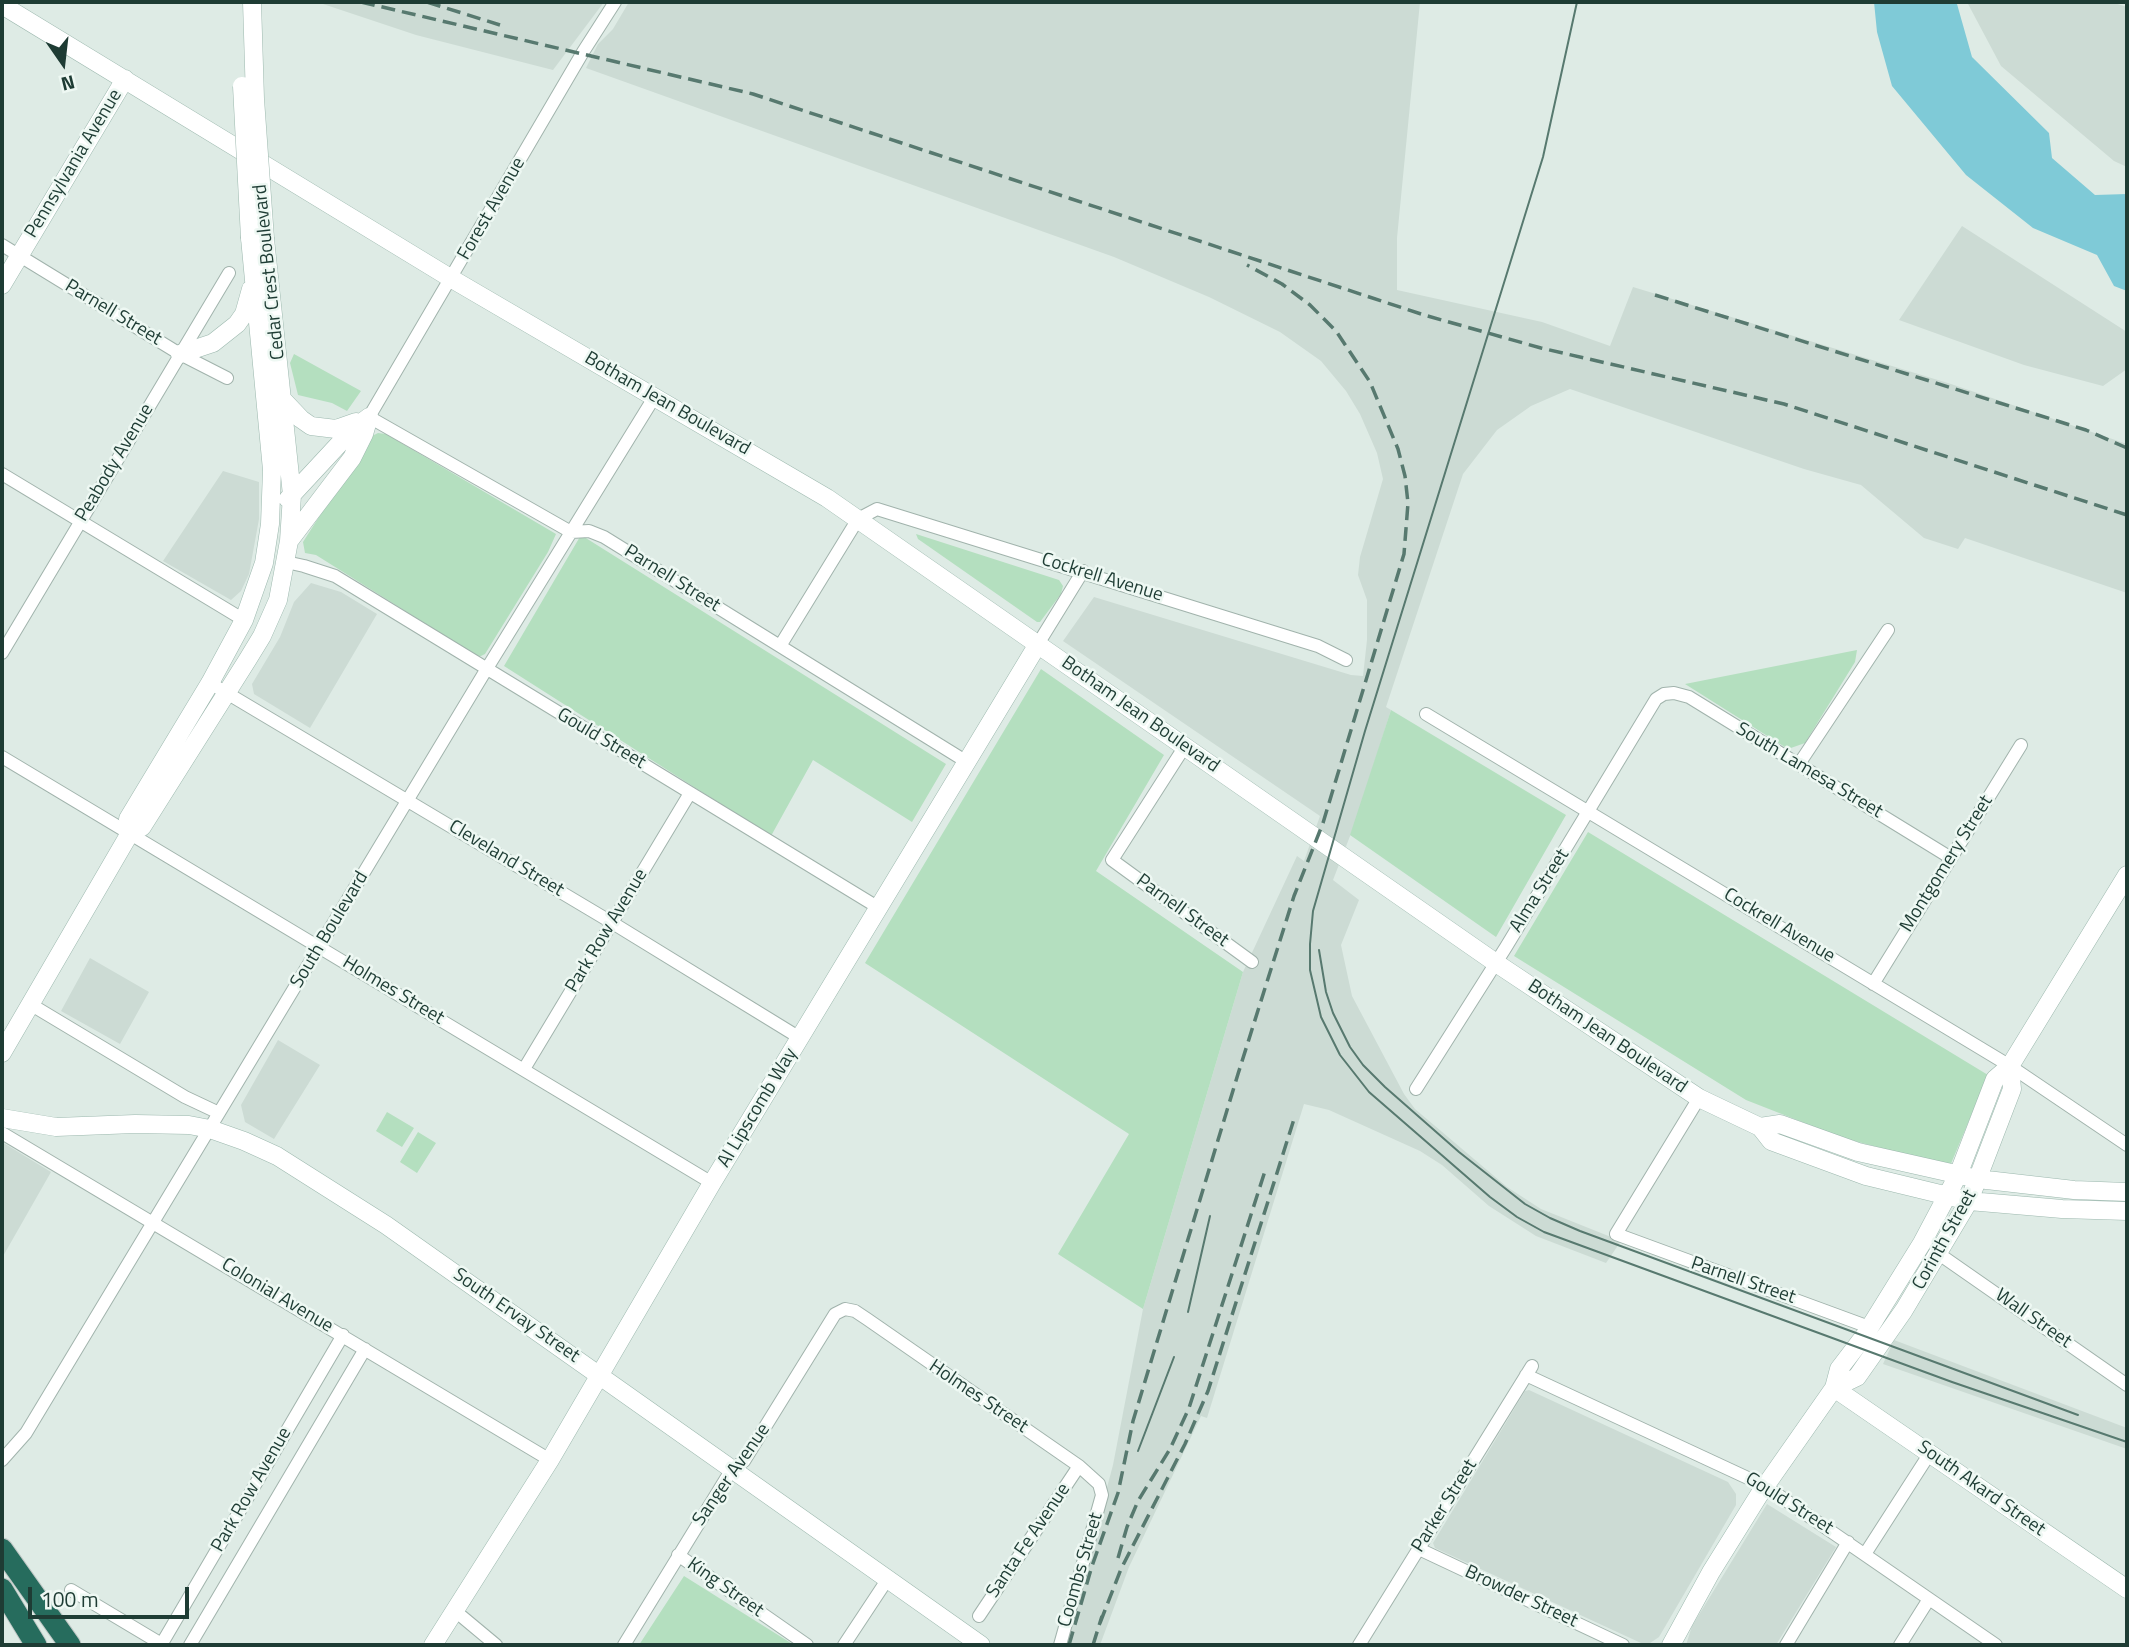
<!DOCTYPE html>
<style>
body{margin:0}
#map{position:relative;width:2129px;height:1647px;overflow:hidden;background:#deebe5;font-family:"Titillium Web",sans-serif}
canvas{display:block}
.frame{position:absolute;inset:0;border:4px solid #1e3c34;pointer-events:none}
.north{position:absolute;left:28px;top:28px;width:70px;height:70px;-webkit-text-stroke:5px #eef8f3;paint-order:stroke;rotate:166deg;font-size:19px;font-weight:700;line-height:28px;text-align:center;color:#1e3c34}
.north::after{content:'';display:block;margin:auto;width:24px;height:32px;background:#1e3c34;clip-path:polygon(50% 0,100% 100%,50% 72%,0 100%)}
.scale{position:absolute;left:28px;top:1587px;width:161px;height:32px;box-sizing:border-box;border:4px solid #1e3c34;border-top:0;padding-left:9px;font-size:21px;line-height:24px;white-space:nowrap;color:#1e3c34;-webkit-text-stroke:5px #eef8f3;paint-order:stroke}
</style>
<div id="map">
<canvas width="2129" height="1647"></canvas>
<div class="frame"></div>
<div class="north">N</div>
<div class="scale">100 m</div>
</div>
<script>
const ctx = document.querySelector('canvas').getContext('2d');
ctx.lineJoin = 'round';
function fillPath(path, color) { ctx.fillStyle = color; ctx.fill(path, 'evenodd'); }
const poly = rows => new Path2D(rows.map(r => 'M' + r).join(''));
function strokePath(path, color, width, dash) { ctx.strokeStyle = color; ctx.lineWidth = width; ctx.lineCap = dash ? 'butt' : 'round'; ctx.setLineDash(dash || []); ctx.stroke(path); }
function drawText(font, color, halo, rows, align = 'center') {
  ctx.font = font + ' "Titillium Web",sans-serif'; ctx.lineWidth = 5; ctx.setLineDash([]); ctx.textBaseline = 'middle'; ctx.strokeStyle = halo; ctx.fillStyle = color; for (const [text, x, y, turn = 0] of rows) {
    ctx.save(); ctx.translate(x, y); ctx.rotate((+turn || 0) * Math.PI / 180); ctx.textAlign = isNaN(turn) ? turn : align; if (halo) ctx.strokeText(text, 0, 0); ctx.fillText(text, 0, 0); ctx.restore();
  }
}
const built = poly([
 [317,2,604,2,553,70,416,35],
 [629,2,1420,2,1397,238,1397,290,1542,322,1610,346,1633,287,1951,384,2127,444,2127,593,1965,538,1958,549,1924,538,1861,485,1804,469,1570,389,1531,406,1497,430,1463,474,1386,707,1391,710,1357,818,1333,880,1359,900,1341,945,1352,996,1404,1094,1415,1109,1507,1187,1541,1209,1621,1241,1606,1263,1536,1236,1489,1206,1442,1165,1420,1151,1329,1110,1304,1104,1207,1418,1201,1416,1129,1567,1100,1645,1065,1645,1113,1465,1143,1309,1243,972,1297,856,1304,861,1320,816,1063,641,1094,597,1351,675,1363,676,1367,640,1367,600,1358,575,1360,557,1383,479,1377,453,1360,414,1346,391,1321,361,1280,332,1209,297,1114,257,586,68,598,44,613,29],
 [1967,2,2111,2,2127,7,2127,167,2114,161,2001,66],
 [1962,226,2127,332,2127,369,2103,386,2024,365,1899,320],
 [223,471,259,482,259,519,249,574,241,591,231,600,163,561],
 [311,583,341,592,377,614,310,728,254,694,252,684,280,637,294,602],
 [90,958,149,992,120,1044,61,1011],
 [278,1040,320,1065,274,1139,245,1122,241,1105],
 [2,1142,51,1172,2,1258],
 [1894,1340,2127,1428,2127,1449,1883,1364],
 [1529,1390,1728,1482,1736,1494,1736,1505,1659,1637,1650,1643,1641,1643,1435,1548,1433,1543,1525,1391],
 [1767,1504,1836,1547,1776,1645,1686,1645,1692,1626]
]);
const green = poly([
 [294,354,361,391,347,411,332,403,298,395,290,363],
 [378,433,386,434,556,534,548,552,485,654,481,656,477,656,316,555,305,553,303,542,370,437],
 [916,534,1059,580,1063,586,1061,594,1040,622,1037,622,918,539],
 [581,535,946,764,912,822,813,760,771,836,504,666],
 [1857,650,1855,662,1805,743,1788,749,1685,684],
 [1041,669,1164,755,1096,871,1243,972,1143,1309,1058,1254,1129,1134,865,963],
 [1391,710,1566,815,1496,937,1350,835],
 [1588,832,1988,1075,1950,1166,1843,1138,1746,1100,1514,956],
 [387,1112,414,1128,402,1147,376,1131],
 [418,1132,436,1143,417,1173,400,1162],
 [684,1576,794,1645,639,1645]
]);
const water = poly([
 [1874,2,1953,2,1957,4,1972,57,2049,133,2052,158,2095,195,2127,194,2127,291,2114,286,2097,255,2033,228,1966,175,1892,86,1877,32]
]);
const street = poly([
 [615,2,583,52,369,417,571,532,589,531,604,537,967,762],
 [2,245,180,354,227,378],
 [2,474,244,620],
 [286,562,304,566,335,576,879,908],
 [1038,644,1083,571],
 [780,646,858,519,877,509,1318,646,1346,660],
 [2,653,229,273],
 [210,683,611,922,800,1038],
 [1426,714,2010,1066,2127,1145],
 [1185,746,1112,860,1252,962],
 [2,757,712,1183],
 [1799,764,1888,630],
 [1873,984,2021,745],
 [30,1004,185,1097,219,1113],
 [524,1069,690,793],
 [1416,1089,1506,947,1656,699,1664,694,1674,693,1689,697,1951,858],
 [1699,1098,1616,1234,1869,1327],
 [2,1133,550,1460],
 [1939,1254,2127,1385],
 [1526,1375,1765,1486,1996,1645],
 [2,1460,26,1433,486,670,655,396],
 [1419,1549,1623,1645],
 [1865,1554,1930,1453],
 [678,1555,807,1645],
 [71,1590,163,1645],
 [454,1610,496,1645],
 [979,1616,1079,1466],
 [161,1645,343,1335],
 [190,1645,365,1349],
 [624,1645,732,1469,744,1461,835,1314,845,1309,855,1311,867,1319,1079,1466,1099,1484,1102,1495,1060,1645],
 [844,1645,887,1580],
 [1359,1645,1532,1366],
 [1786,1645,1848,1542],
 [1900,1645,1929,1599]
]);
const secondary = poly([
 [2,5,452,279,827,498,1496,963,1699,1098,1760,1127,1771,1141,1866,1176,1969,1201,2062,1209,2127,1211],
 [2,285,125,79],
 [180,354,213,343,237,324,244,314,251,289],
 [283,400,301,419,311,426,336,429,356,422],
 [288,499,353,429,369,417],
 [289,541,352,458,364,434,369,417],
 [130,833,128,819,210,683,244,620,264,563,270,524,272,470,250,238],
 [2,1053,130,833,142,827,248,659,262,636,278,600,289,541,292,495,265,239],
 [2,1118,56,1127,135,1124,189,1125,210,1129,244,1141,277,1156,386,1225,981,1645],
 [1760,1127,1780,1124,1858,1152,1978,1179,2074,1190,2127,1192],
 [1834,1388,1857,1377,1904,1310,1969,1201,2012,1089,2010,1066],
 [1834,1388,2127,1589],
 [433,1645,550,1460,712,1183,1038,644],
 [1671,1645,1711,1572,1759,1495,1834,1388,1839,1369,1865,1335,1922,1243,1958,1175,1995,1079,2010,1066,2127,875]
]);
const highway = poly([
 [2,1549,70,1645],
 [2,1589,36,1645]
]);
const tram = poly([
 [1577,2,1543,157,1365,731,1313,911,1310,944,1310,970,1321,1017,1340,1055,1369,1092,1490,1197,1517,1217,1544,1232,1952,1382,2127,1442],
 [1319,950,1326,992,1333,1013,1350,1047,1363,1065,1385,1087,1459,1152,1525,1204,1550,1218,1580,1231,2078,1415],
 [1188,1312,1210,1216],
 [1138,1451,1174,1357]
]);
const rail = poly([
 [361,2,753,94,1424,315,1541,348,1784,404,2127,515],
 [427,2,500,25],
 [1655,295,2086,430,2127,448],
 [1118,1558,1127,1527,1138,1501,1170,1449,1189,1408,1265,1171],
 [1100,1623,1121,1569,1185,1444,1208,1391,1295,1116],
 [1069,1645,1092,1566,1118,1493,1133,1421,1238,1074,1294,896,1323,823,1404,554,1408,503,1405,476,1398,449,1370,382,1336,331,1310,305,1282,284,1247,265],
 [1093,1645,1102,1616]
]);
const secondaryBridge = poly([
 [252,2,255,99,265,239],
 [242,86,250,238]
]);
const streetNames = [
 ["Pennsylvania Avenue",74,164,-59],
 ["Forest Avenue",492,209,-60],
 ["Cedar Crest Boulevard",270,272,-96],
 ["Parnell Street",113,313,31],
 ["Botham Jean Boulevard",667,404,30],
 ["Peabody Avenue",115,463,-59],
 ["Cockrell Avenue",1102,578,17],
 ["Parnell Street",672,579,32],
 ["Botham Jean Boulevard",1140,715,35],
 ["Gould Street",601,739,31],
 ["South Lamesa Street",1809,771,31],
 ["Cleveland Street",506,859,31],
 ["Montgomery Street",1947,864,-58],
 ["Alma Street",1540,891,-58],
 ["Parnell Street",1182,911,36],
 ["Cockrell Avenue",1779,926,31],
 ["South Boulevard",330,930,-59],
 ["Park Row Avenue",607,931,-59],
 ["Holmes Street",393,991,31],
 ["Botham Jean Boulevard",1607,1037,34],
 ["Al Lipscomb Way",758,1108,-59],
 ["Corinth Street",1945,1240,-61],
 ["Parnell Street",1743,1281,19],
 ["Colonial Avenue",277,1296,31],
 ["South Ervay Street",516,1316,35],
 ["Wall Street",2033,1319,35],
 ["Holmes Street",978,1397,34],
 ["Sanger Avenue",732,1475,-55],
 ["South Akard Street",1981,1489,35],
 ["Park Row Avenue",252,1490,-60],
 ["Gould Street",1789,1504,32],
 ["Parker Street",1445,1506,-58],
 ["Santa Fe Avenue",1029,1541,-56],
 ["Coombs Street",1081,1570,-74],
 ["King Street",725,1588,35],
 ["Browder Street",1521,1597,25]
];
fillPath(built, '#ccdbd4');
fillPath(green, '#b4dfbf');
fillPath(water, '#7fcad7');
strokePath(street, '#a1b3ac', 14);
strokePath(secondary, '#9cb8ae', 19);
strokePath(highway, '#c0c8c6', 23);
strokePath(street, '#fff', 12);
strokePath(secondary, '#fff', 18);
strokePath(highway, '#266c5d', 21);
strokePath(tram, '#57796f', 2);
strokePath(rail, '#57796f', 3.5, [14, 7]);
strokePath(secondaryBridge, '#9cb8ae', 19, []);
strokePath(secondaryBridge, '#fff', 18);
drawText('19px', '#1e3c34', '#eef8f3', streetNames);
</script>
